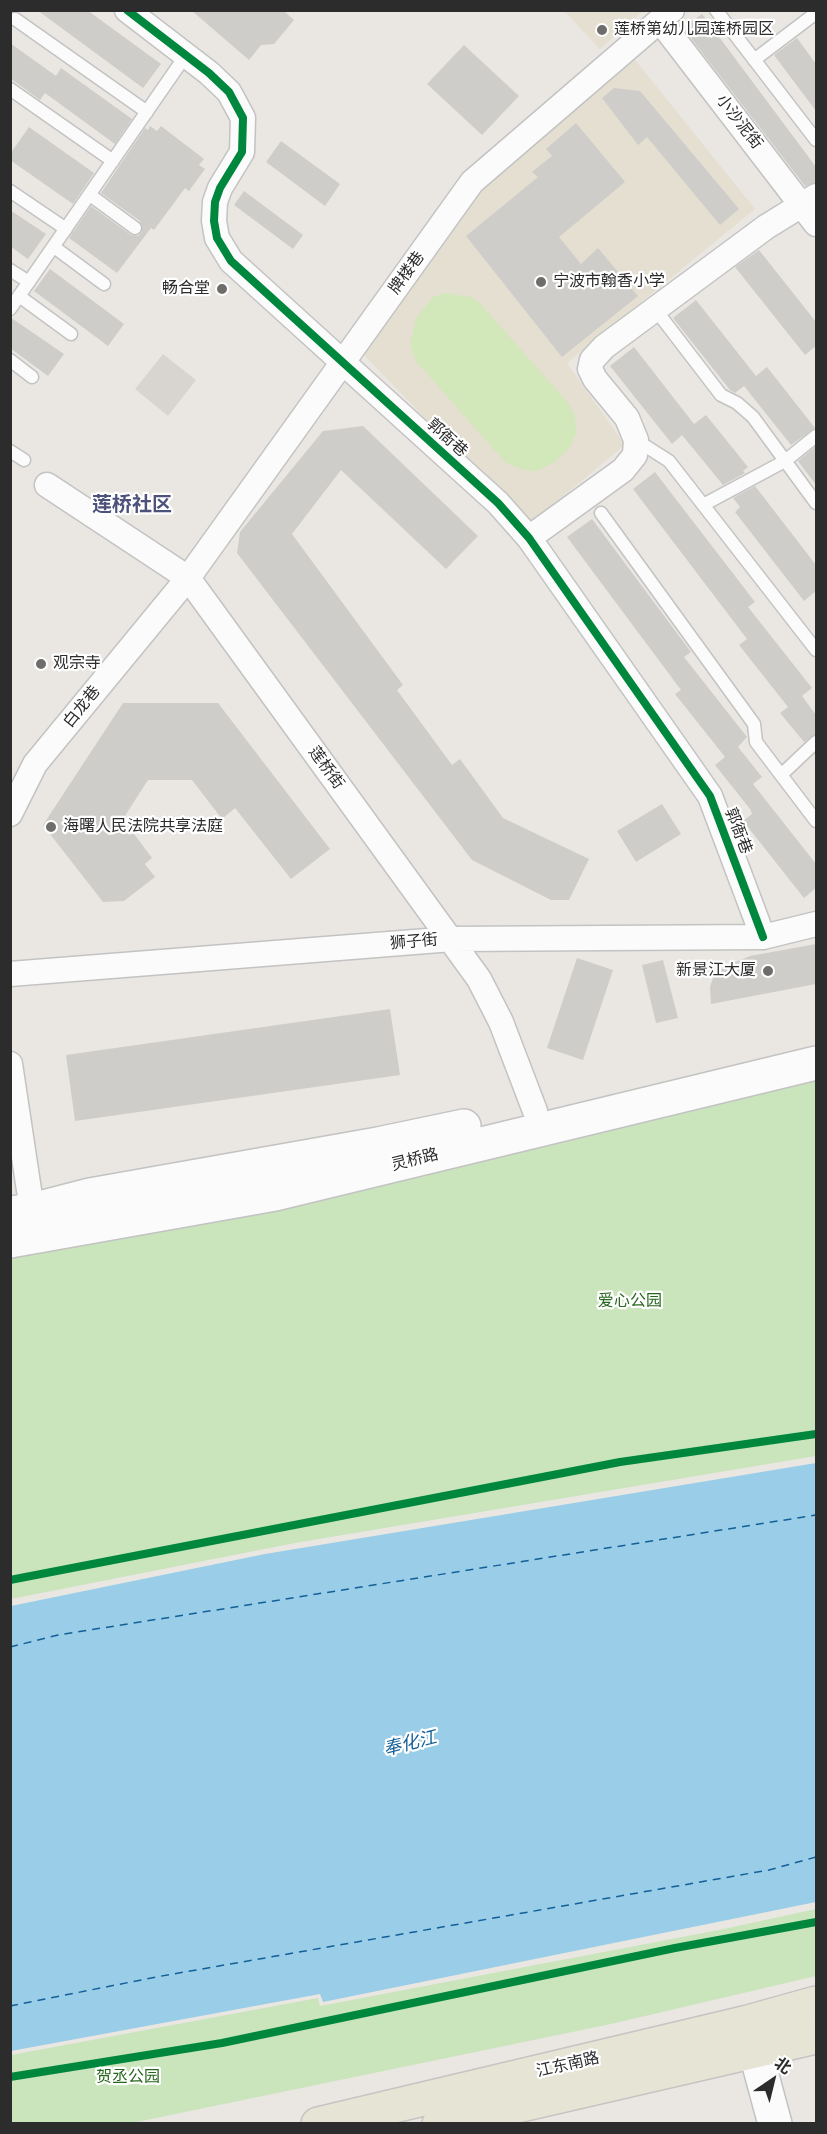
<!DOCTYPE html>
<meta charset="utf-8">
<style>
body{margin:0}
#map{position:relative;width:827px;height:2134px;overflow:hidden;background:#eae7e2;font-family:Manrope,"Noto Sans SC",sans-serif}
canvas{display:block}
.frame{position:absolute;inset:0;border:12px solid #2c2c2c;pointer-events:none}
.north{position:absolute;left:743px;top:2050px;width:60px;height:60px;-webkit-text-stroke:4px #fff;paint-order:stroke;rotate:35deg;font-size:16px;font-weight:700;line-height:24px;text-align:center;color:#2c2c2c}
.north::after{content:'';display:block;margin:auto;width:21px;height:27px;background:#2c2c2c;clip-path:polygon(50% 0,100% 100%,50% 72%,0 100%)}
</style>
<div id="map">
<canvas width="827" height="2134"></canvas>
<div class="frame"></div>
<div class="north">北</div>
</div>
<script>
const ctx = document.querySelector('canvas').getContext('2d');
ctx.lineJoin = 'round';
function fillPath(path, color) { ctx.fillStyle = color; ctx.fill(path, 'evenodd'); }
const poly = rows => new Path2D(rows.map(r => 'M' + r).join(''));
function strokePath(path, color, width, dash) { ctx.strokeStyle = color; ctx.lineWidth = width; ctx.lineCap = dash ? 'butt' : 'round'; ctx.setLineDash(dash || []); ctx.stroke(path); }
function drawText(font, color, halo, rows, align = 'center') {
  ctx.font = font + ' Manrope,"Noto Sans SC",sans-serif'; ctx.lineWidth = 4.5; ctx.setLineDash([]); ctx.textBaseline = 'middle'; ctx.strokeStyle = halo; ctx.fillStyle = color; for (const [text, x, y, turn = 0] of rows) {
    ctx.save(); ctx.translate(x, y); ctx.rotate((+turn || 0) * Math.PI / 180); ctx.textAlign = isNaN(turn) ? turn : align; if (halo) ctx.strokeText(text, 0, 0); ctx.fillText(text, 0, 0); ctx.restore();
  }
}
const education = poly([
 [564,11,643,11,600,49],
 [632,56,755,209,567,363,625,445,528,525,364,355,482,191]
]);
const green = poly([
 [816,1073,816,1456,295,1543,11,1599,10,1256],
 [816,1909,816,1976,611,2024,132,2123,11,2123,11,2055,318,1998,320,2006,719,1930]
]);
const pitch = poly([
 [445,293,471,297,479,302,569,404,575,416,576,433,570,447,554,463,537,471,524,470,506,463,416,361,410,344,417,317,433,297]
]);
const plaza = poly([
 [163,354,196,380,168,416,135,389]
]);
const water = poly([
 [816,1463,816,1902,323,2002,320,1994,11,2051,11,1606,265,1554]
]);
const ferry = poly([
 [10,1647,58,1635,816,1515],
 [10,2006,156,1977,769,1870,816,1857]
]);
const building = poly([
 [37,10,87,10,161,64,143,88],
 [191,10,283,10,294,20,274,44,261,45,249,60],
 [702,14,816,167,816,182,805,186,683,28],
 [797,38,816,64,816,111,774,55],
 [10,43,56,76,61,68,132,119,115,144,45,93,40,100,10,78],
 [464,45,519,96,482,135,427,84],
 [614,88,640,91,739,209,720,225,647,137,638,145,602,98],
 [576,123,625,182,559,237,581,264,598,248,638,296,562,357,466,236,538,177,532,172,552,156,546,149],
 [150,126,157,131,161,126,204,159,199,165,205,169,189,191,185,188,154,230,151,228,117,273,69,238,91,206,131,235,138,236,142,232,140,221,101,193,145,128,148,130],
 [29,127,94,173,73,204,10,160,10,154],
 [281,141,340,184,325,206,266,162],
 [244,191,303,235,293,249,234,205],
 [10,210,46,234,28,259,10,246],
 [759,250,816,322,816,346,805,355,735,267],
 [50,269,124,324,108,346,34,291],
 [696,300,756,376,767,367,815,428,791,445,744,386,735,393,730,390,673,318],
 [10,317,64,354,48,376,10,348],
 [634,347,694,424,706,415,748,467,743,471,745,473,723,485,682,435,672,444,610,366],
 [363,426,478,536,446,569,341,470,292,534,403,685,397,690,452,765,460,759,503,818,589,859,569,900,551,900,472,860,237,553,240,532,323,431],
 [816,446,816,485,798,461],
 [655,472,755,602,748,607,812,688,802,696,816,715,816,734,804,742,780,713,788,707,739,645,747,639,633,489],
 [755,486,816,565,816,591,804,601,735,512,740,507,733,498],
 [592,519,691,652,684,657,747,737,738,747,762,777,753,784,816,864,816,888,804,898,743,821,752,814,750,809,715,765,725,757,675,694,681,690,567,537],
 [123,703,218,703,330,849,291,879,235,808,222,819,192,780,148,780,123,819,152,858,145,864,155,877,124,901,103,902,43,825],
 [662,804,681,834,636,862,617,831],
 [816,944,816,984,711,1004,710,987,714,975,726,966,750,956],
 [577,958,613,970,583,1060,547,1048],
 [663,960,678,1018,656,1023,642,965],
 [390,1009,400,1075,75,1121,66,1055]
]);
const lane = poly([
 [716,10,816,140],
 [15,19,147,112],
 [754,60,816,13],
 [10,89,113,161],
 [10,191,66,229],
 [90,195,135,228],
 [54,247,104,284],
 [10,270,29,282],
 [19,296,71,334],
 [10,309,186,55],
 [655,309,721,395,737,403,753,417,816,503],
 [10,360,32,377],
 [636,440,669,461,816,650],
 [10,451,24,460],
 [703,505,785,461,816,436],
 [601,513,754,724,756,742,816,821],
 [781,775,816,742]
]);
const street = poly([
 [127,10,209,73,229,92,243,118,242,152,220,188,215,202,214,221,217,238,231,261,498,503,529,538,710,796,763,937],
 [660,21,816,224],
 [47,485,188,578,479,979,501,1022,535,1111],
 [529,538,623,470,635,455,636,440,627,418,595,379,590,369,592,360,604,347,766,227,816,196],
 [10,814,35,764,188,578,472,182,672,10],
 [10,974,452,939,763,937,816,924],
 [10,1064,32,1210]
]);
const secondary = poly([
 [10,1213,32,1210,90,1195,378,1144,464,1126],
 [10,1241,275,1194,816,1063],
 [748,2024,775,2124]
]);
const primary = poly([
 [318,2124,748,2022,816,2003],
 [439,2124,816,2037]
]);
const cycleway = poly([
 [127,10,209,73,229,92,243,118,242,152,220,188,215,202,214,221,217,238,231,261,498,503,529,538,710,796,763,937],
 [10,1580,620,1462,816,1434],
 [10,2077,222,2043,675,1948,816,1922]
]);
const markers = [
 [602,30,6,"#6e6d6c"],
 [541,282,6,"#6e6d6c"],
 [222,289,6,"#6e6d6c"],
 [41,664,6,"#6e6d6c"],
 [51,827,6,"#6e6d6c"],
 [768,971,6,"#6e6d6c"]
];
const poiNames = [
 ["莲桥第幼儿园莲桥园区",614,30],
 ["宁波市翰香小学",553,282],
 ["畅合堂",210,289,"right"],
 ["观宗寺",53,664],
 ["海曙人民法院共享法庭",63,827],
 ["新景江大厦",756,971,"right"]
];
const streetNames = [
 ["小沙泥街",739,122,52],
 ["牌楼巷",407,273,-54],
 ["郭衙巷",447,438,42],
 ["白龙巷",82,707,-51],
 ["莲桥街",326,768,54],
 ["郭衙巷",738,831,69],
 ["狮子街",414,942,-5],
 ["灵桥路",415,1160,-14],
 ["江东南路",568,2065,-13]
];
const parkNames = [
 ["爱心公园",630,1302],
 ["贺丞公园",128,2078]
];
const waterNames = [
 ["奉化江",410,1744,-14]
];
const quarterNames = [
 ["莲桥社区",132,505]
];
fillPath(education, '#e4dfd1');
fillPath(green, '#cae4bc');
fillPath(pitch, '#d3e8ba');
fillPath(plaza, '#d8d5d0');
fillPath(water, '#99cde8');
strokePath(ferry, '#136099', 1.5, [8, 6]);
fillPath(building, '#cfcdc9');
strokePath(lane, '#c3c3c3', 15);
strokePath(street, '#c3c3c3', 27);
strokePath(secondary, '#c3c3c3', 36);
strokePath(primary, '#c6c4c2', 36);
strokePath(lane, '#fcfbfb', 12);
strokePath(street, '#fcfbfb', 24);
strokePath(secondary, '#fcfbfb', 33);
strokePath(primary, '#e6e4d5', 33);
strokePath(cycleway, '#00873e', 8);
for (const [x, y, r, color] of markers) { const dot = new Path2D(); dot.arc(x, y, r, 0, 2 * Math.PI); ctx.fillStyle = color; ctx.fill(dot); strokePath(dot, '#fff', 2); }
drawText('16px', '#2c2c2c', '#fff', poiNames, 'left');
drawText('16px', '#2c2c2c', '#fff', streetNames);
drawText('16px', '#27671d', '#fff', parkNames);
drawText('italic 18px', '#136099', '#fff', waterNames);
drawText('bold 20px', '#4d527b', '#fff', quarterNames);
</script>
